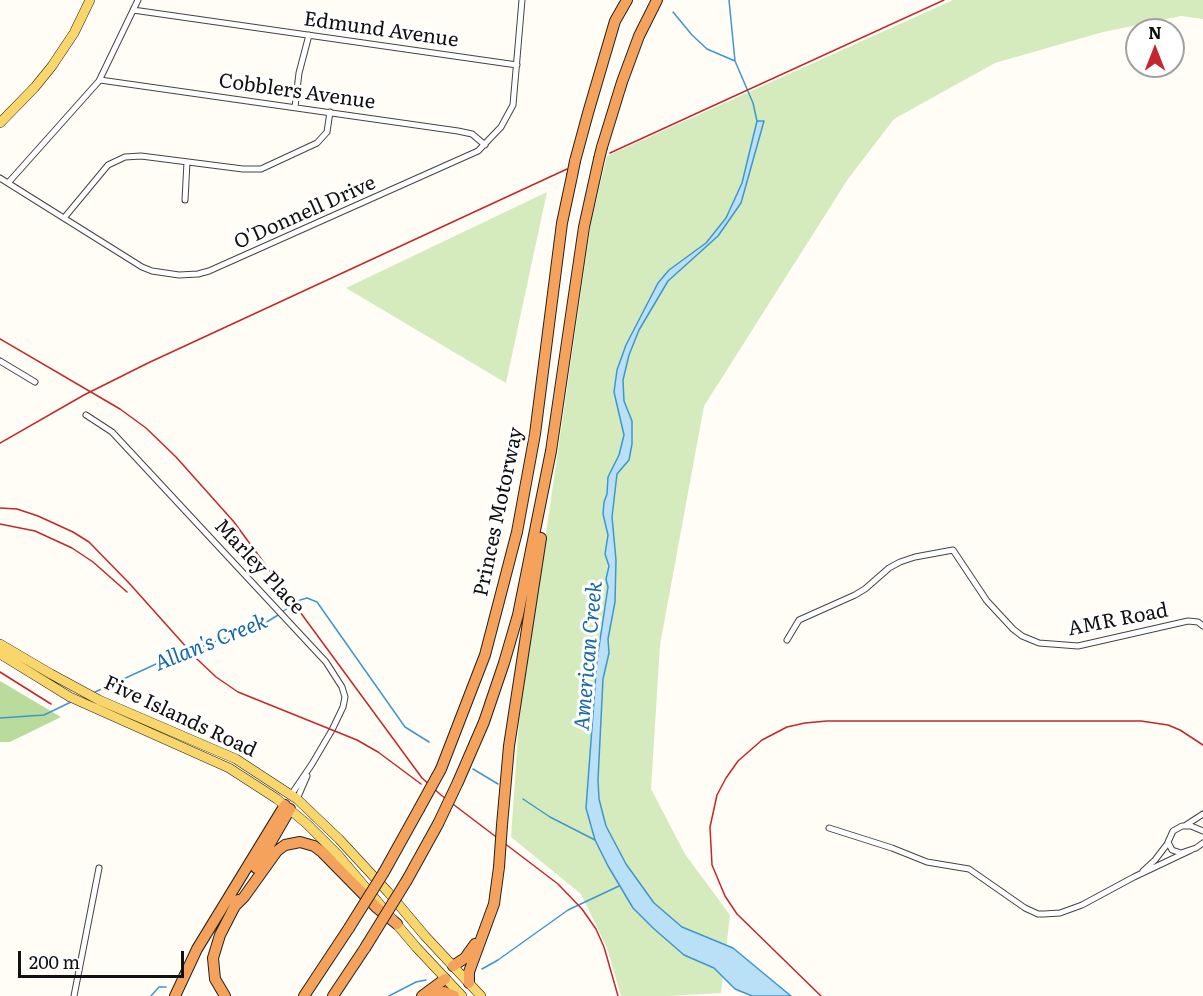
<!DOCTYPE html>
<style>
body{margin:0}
#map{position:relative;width:1203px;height:996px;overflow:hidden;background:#fffdf5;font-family:Literata,serif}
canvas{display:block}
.north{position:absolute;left:1125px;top:18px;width:60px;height:60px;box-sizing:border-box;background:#fff;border:2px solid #a0a0a0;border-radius:50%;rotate:0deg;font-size:16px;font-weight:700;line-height:24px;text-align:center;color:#111}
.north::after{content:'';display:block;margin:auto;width:21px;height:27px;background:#c4262e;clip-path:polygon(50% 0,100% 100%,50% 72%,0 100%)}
.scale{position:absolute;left:18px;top:951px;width:166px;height:27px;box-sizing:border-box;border:3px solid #111;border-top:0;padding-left:8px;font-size:18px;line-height:21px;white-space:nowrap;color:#111;-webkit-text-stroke:4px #fff;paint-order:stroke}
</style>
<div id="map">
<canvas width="1203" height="996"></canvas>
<div class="north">N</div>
<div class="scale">200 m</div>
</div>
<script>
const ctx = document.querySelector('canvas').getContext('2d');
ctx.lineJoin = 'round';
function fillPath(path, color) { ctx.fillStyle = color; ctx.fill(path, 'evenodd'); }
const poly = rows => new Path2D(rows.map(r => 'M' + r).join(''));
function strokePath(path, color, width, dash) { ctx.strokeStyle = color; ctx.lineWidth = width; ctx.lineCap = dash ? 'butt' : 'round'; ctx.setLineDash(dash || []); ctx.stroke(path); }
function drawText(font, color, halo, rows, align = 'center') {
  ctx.font = font + ' Literata,serif'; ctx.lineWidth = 6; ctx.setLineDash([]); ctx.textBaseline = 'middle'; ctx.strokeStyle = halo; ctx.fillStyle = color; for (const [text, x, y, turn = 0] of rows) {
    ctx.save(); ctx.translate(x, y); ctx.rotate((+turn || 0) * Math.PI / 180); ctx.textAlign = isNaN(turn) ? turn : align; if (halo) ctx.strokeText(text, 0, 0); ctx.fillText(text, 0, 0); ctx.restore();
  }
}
const green = poly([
 [953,0,1203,0,1203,19,1181,16,1103,32,995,63,894,119,848,179,704,406,660,645,651,789,685,854,730,915,721,993,668,996,621,996,607,948,581,894,511,837,519,720,591,222,607,156],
 [547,192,506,383,346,288]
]);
const forest = poly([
 [0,681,61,717,10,742,0,742]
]);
const water = poly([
 [757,121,764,121,741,203,718,236,668,281,639,330,629,355,623,380,624,401,632,421,632,444,629,460,617,474,612,517,616,560,615,602,608,639,609,653,603,679,598,780,599,799,606,826,626,864,654,903,682,927,733,948,791,996,752,996,735,989,714,968,684,955,653,928,633,908,608,866,595,840,586,808,597,660,608,587,606,579,609,566,605,554,608,535,603,514,604,502,607,494,608,477,619,455,624,435,614,392,617,370,626,345,658,283,669,270,706,243,726,218,742,183,757,121]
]);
const stream = poly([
 [729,0,735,61],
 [673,12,692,35,707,49,735,61,753,103,757,121],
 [282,612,300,600,307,598,317,602,405,727,429,742],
 [95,692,167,659,262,625,278,615],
 [0,718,44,715,71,702],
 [473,769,498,784],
 [523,799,550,817,595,840],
 [482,969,498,960,568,910,619,886],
 [151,996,159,987,166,987],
 [389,996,416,982,426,980]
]);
const minor = poly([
 [133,10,517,65],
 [100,80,458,131,472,134,485,145],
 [295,107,299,73,309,35],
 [0,178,142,267,152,271,179,275,198,274,209,271,478,151,501,127,513,105,522,0],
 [8,183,99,81,138,0],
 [185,200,187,162],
 [64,218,108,165,125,157,141,156,243,169,261,169,317,143,327,132,330,112],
 [0,361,35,382],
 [86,415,112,432,326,662,342,687,345,697,343,707,332,730,312,764,291,795],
 [787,640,799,620,855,595,865,589,889,568,900,562,915,557,953,550,987,601,1013,629,1022,636,1039,643,1078,646,1188,621,1198,622,1203,626],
 [297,799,307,776],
 [1186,825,1203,814],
 [829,828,892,848,927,862,969,869,1025,908,1038,914,1044,914,1060,913,1082,905,1134,877,1191,850],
 [1203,831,1191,826,1182,826,1173,831,1168,842,1172,850,1181,853,1196,848,1203,843],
 [1143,871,1155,860,1168,843],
 [74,996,99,868]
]);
const primary = poly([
 [0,123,35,87,52,66,74,33,90,0],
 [0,644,51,674,99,700,236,759,297,799,339,839,388,892,425,936,481,996],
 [0,654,70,697,229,768,277,799,307,824,338,855,416,947,462,996]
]);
const motorway = poly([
 [602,147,622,82,639,36,657,0],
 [575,161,588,113,615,21,627,0],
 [441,769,485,655,517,532,535,434,562,223,572,176],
 [458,782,484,722,504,663,518,615,551,451,584,227,599,159],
 [502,825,509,746,541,538],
 [256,868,290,809],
 [384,872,419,809],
 [407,880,438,824],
 [235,906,244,897,277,851,285,845,300,842,314,846,322,852,376,907,397,924],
 [453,966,465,958,475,944],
 [469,983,469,972,494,904,499,867],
 [175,996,197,949,285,805],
 [225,996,215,979,213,958,220,935,238,900],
 [304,996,349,928],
 [333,996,365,948],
 [422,996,445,979],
 [429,996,444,992,454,996]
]);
const rail = poly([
 [610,153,944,0],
 [0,339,120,409,146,428,176,457,234,522,422,778,441,795,558,884,582,909,596,929,604,947,618,996],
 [0,443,84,395,148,363,567,169],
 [0,508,17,509,38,516,73,532,89,542,129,583,197,659,216,677,238,692,357,740,378,752,421,784],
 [0,524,35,531,72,548,93,562,127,592],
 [0,672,51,704],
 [821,996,737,914,725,896,712,865,710,827,717,795,726,778,738,761,762,740,787,727,805,723,827,721,1141,721,1168,725,1180,730,1203,745]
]);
const motorwayBridge = poly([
 [599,159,602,147],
 [572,176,575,161],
 [419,809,441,769],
 [438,824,458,782],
 [499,867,502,825],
 [349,928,384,872],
 [365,948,407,880]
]);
const streetNames = [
 ["Edmund Avenue",381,30,8],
 ["Cobblers Avenue",297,92,8],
 ["O'Donnell Drive",305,213,-24],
 ["Princes Motorway",499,512,-78],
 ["Marley Place",259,567,47],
 ["AMR Road",1118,620,-11],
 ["Five Islands Road",180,717,25]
];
const waterNames = [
 ["Allan's Creek",211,643,-22],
 ["American Creek",589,656,-85]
];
fillPath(green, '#d5ebbd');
fillPath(forest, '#b9dc9c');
fillPath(water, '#b9e0f7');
strokePath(water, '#3f96cf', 1.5);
strokePath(stream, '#3f96cf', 1.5);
strokePath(minor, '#444', 7);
strokePath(primary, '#222', 10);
strokePath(motorway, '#222', 12);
strokePath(minor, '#fff', 5);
strokePath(primary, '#f9d66b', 9);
strokePath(motorway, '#f5a25d', 10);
strokePath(rail, '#c4262e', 1.5);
strokePath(motorwayBridge, '#222', 12, []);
strokePath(motorwayBridge, '#f5a25d', 10);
drawText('20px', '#111', '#fff', streetNames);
drawText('italic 21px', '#1768a6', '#fff', waterNames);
</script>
